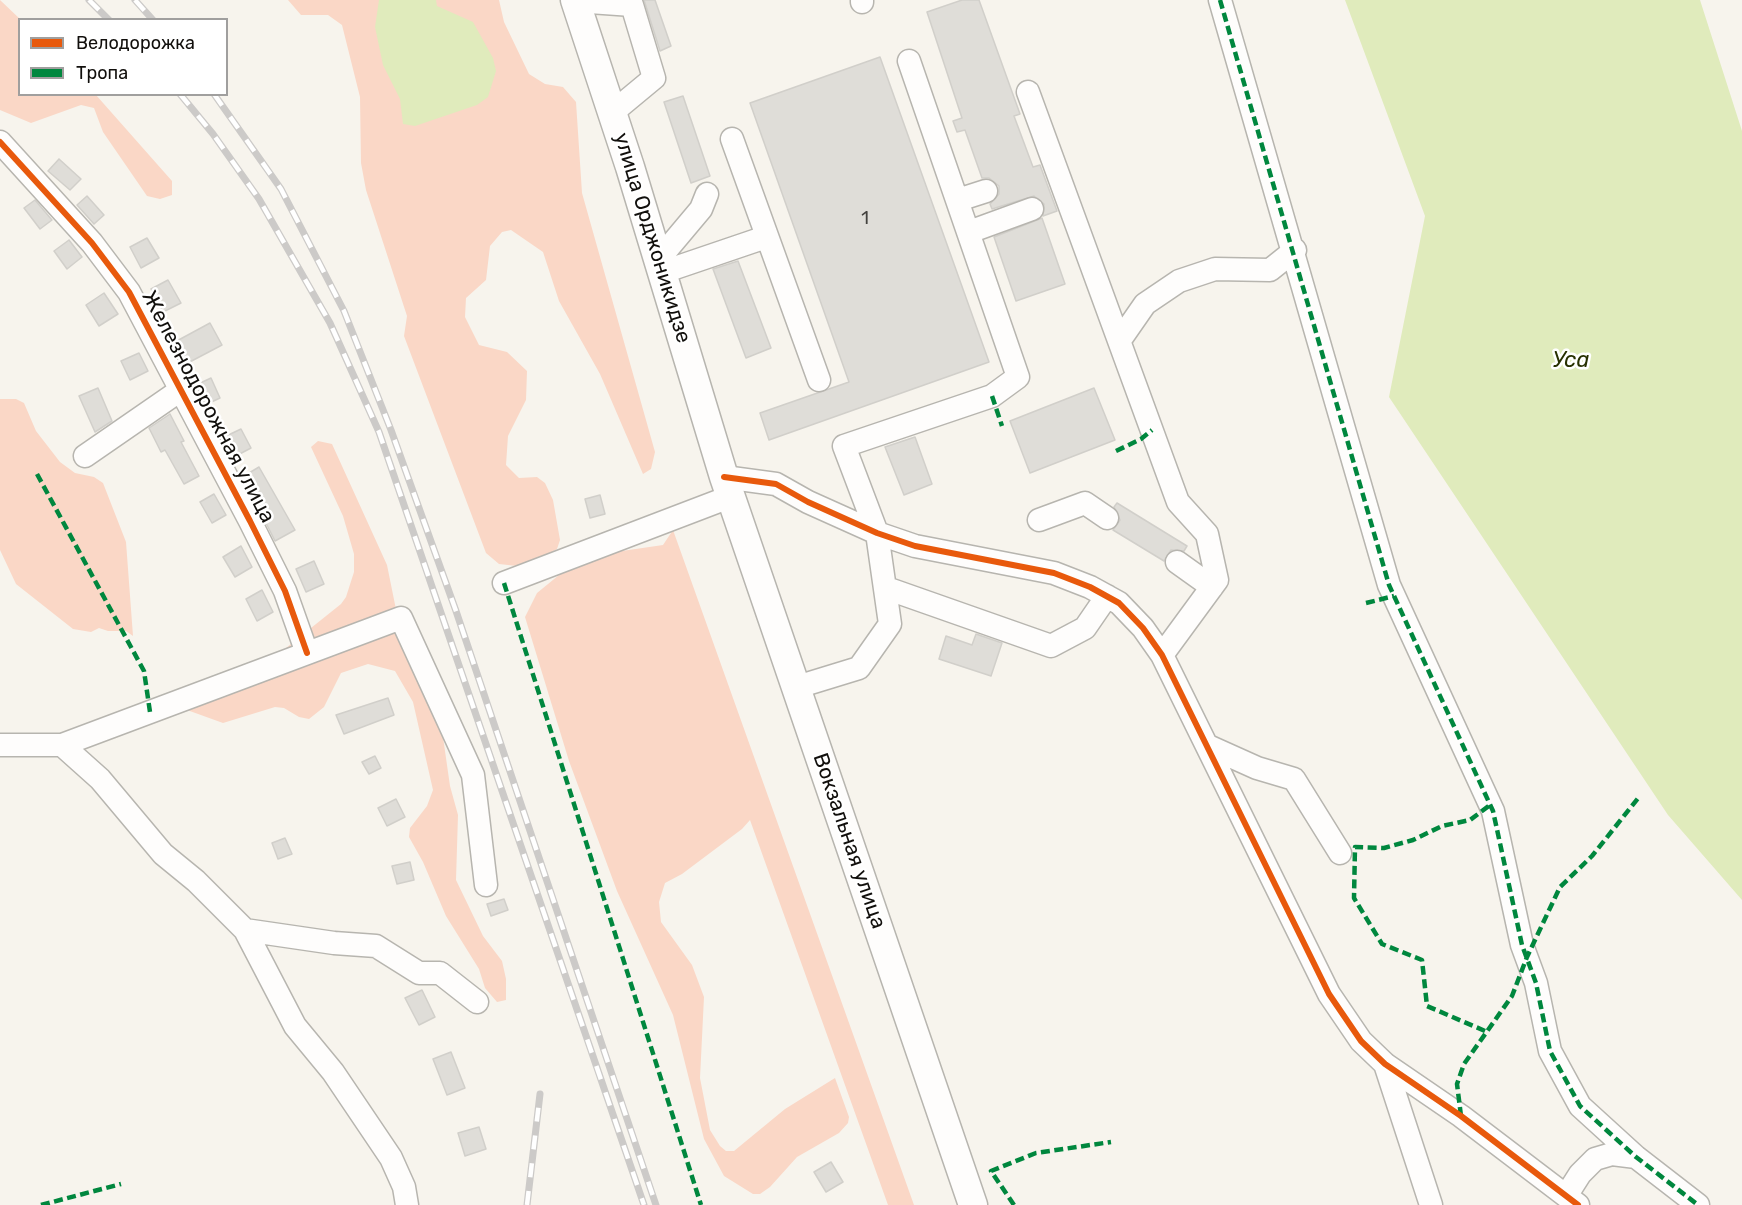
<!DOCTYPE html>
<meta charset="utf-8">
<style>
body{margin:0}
#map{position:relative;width:1742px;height:1205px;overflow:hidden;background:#f7f4ed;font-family:Rubik,sans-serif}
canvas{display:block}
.legend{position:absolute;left:18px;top:18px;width:210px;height:78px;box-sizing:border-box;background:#fff;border:2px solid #a09f9e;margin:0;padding:8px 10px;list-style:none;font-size:18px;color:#110f0c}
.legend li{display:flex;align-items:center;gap:12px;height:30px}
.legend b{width:30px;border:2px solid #a09f9e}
</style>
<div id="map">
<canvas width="1742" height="1205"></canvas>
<ul class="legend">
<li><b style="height:8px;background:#e8590c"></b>Велодорожка</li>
<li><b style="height:8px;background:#00873e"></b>Тропа</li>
</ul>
</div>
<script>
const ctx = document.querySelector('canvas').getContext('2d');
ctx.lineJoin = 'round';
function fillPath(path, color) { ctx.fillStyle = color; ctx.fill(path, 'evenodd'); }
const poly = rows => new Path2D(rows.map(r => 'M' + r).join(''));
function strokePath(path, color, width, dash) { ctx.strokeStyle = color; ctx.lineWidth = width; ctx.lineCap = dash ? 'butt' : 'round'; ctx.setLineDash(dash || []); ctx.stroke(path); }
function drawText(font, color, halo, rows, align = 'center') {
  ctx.font = font + ' Rubik,sans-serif'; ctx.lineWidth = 5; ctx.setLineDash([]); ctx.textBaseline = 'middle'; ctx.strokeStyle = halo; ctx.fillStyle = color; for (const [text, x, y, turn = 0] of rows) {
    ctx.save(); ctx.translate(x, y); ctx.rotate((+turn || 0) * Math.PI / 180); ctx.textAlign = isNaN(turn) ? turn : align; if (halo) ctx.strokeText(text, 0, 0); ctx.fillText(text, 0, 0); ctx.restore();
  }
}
const green = poly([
 [0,0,20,19,20,94,96,95,172,181,172,195,160,199,147,196,103,132,94,108,81,105,31,123,0,110],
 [288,0,499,0,504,22,529,74,545,84,563,87,576,102,582,193,655,452,651,469,643,474,600,374,559,301,543,252,511,230,502,232,490,246,486,280,466,298,465,317,479,345,507,352,527,371,526,400,508,436,506,465,519,478,537,477,545,483,553,500,560,540,557,549,526,567,499,564,486,553,404,336,407,316,366,190,361,163,360,97,342,25,328,15,301,15],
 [0,399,16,399,24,403,36,431,60,462,75,473,94,477,103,483,126,542,133,636,126,631,108,631,99,628,91,632,73,629,16,584,0,550],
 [318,441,332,444,387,565,404,649,440,716,450,786,458,815,456,880,483,936,502,961,506,979,506,1000,497,1002,485,988,479,969,446,916,423,862,409,837,410,828,427,806,433,790,413,702,395,671,368,664,341,673,324,707,309,719,299,717,284,708,275,707,223,723,187,710,271,660,341,604,346,597,354,572,354,554,343,516,311,447],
 [673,530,914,1205,888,1205,750,820,742,829,682,874,665,883,659,902,661,922,692,965,704,997,700,1078,710,1130,720,1146,726,1151,734,1151,785,1109,835,1078,849,1117,848,1123,839,1133,797,1157,770,1187,760,1194,753,1194,724,1176,704,1139,673,1015,617,891,569,761,525,617,537,593,581,557,663,545]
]);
const water = poly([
 [379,0,436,0,437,6,473,22,493,58,496,71,488,97,477,105,415,126,403,124,400,99,383,65,375,27],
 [1345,0,1700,0,1742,131,1742,900,1668,815,1389,397,1425,216]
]);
const building = poly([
 [644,0,655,0,671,46,660,51,644,0],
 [962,0,979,0,1020,114,1014,116,1033,167,1040,165,1057,211,1043,216,1044,204,1034,196,992,209,990,204,999,194,999,186,989,178,982,178,965,130,957,132,953,121,962,118,927,12,962,0],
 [880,57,989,362,769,440,760,413,849,382,750,103,880,57],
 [683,96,710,176,691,183,664,102,683,96],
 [59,159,81,179,70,190,48,171,59,159],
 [87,196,104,215,94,224,77,205,87,196],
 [35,200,52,220,40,229,24,208,35,200],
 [1042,218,1065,284,1016,301,994,237,1042,218],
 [147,238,159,258,141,268,130,247,147,238],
 [69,240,82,257,67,269,54,251,69,240],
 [738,261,771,348,746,358,713,269,738,261],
 [168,280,181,303,163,312,151,289,168,280],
 [104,293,118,314,99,326,86,305,104,293],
 [210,323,222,345,184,365,173,343,210,323],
 [139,353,148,371,130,380,121,361,139,353],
 [211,378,220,398,205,405,196,385,211,378],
 [98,388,112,421,95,432,79,396,98,388],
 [1094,388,1115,440,1030,473,1010,421,1094,388],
 [170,414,184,441,181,442,199,476,184,484,165,450,161,452,149,428,170,414],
 [241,429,251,448,232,458,222,438,241,429],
 [915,437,932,484,904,495,885,447,915,437],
 [259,467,295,530,275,541,263,517,266,516,244,476,259,467],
 [214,494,226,515,212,523,200,502,214,494],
 [600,495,605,514,590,518,585,499,600,495],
 [1117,503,1187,546,1184,551,1171,550,1164,561,1113,530,1120,520,1114,507,1117,503],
 [241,546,252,567,235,577,223,557,241,546],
 [314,561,324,584,306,592,296,569,314,561],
 [262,590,273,612,257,621,246,599,262,590],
 [976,634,1002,643,991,676,939,659,946,636,972,645,976,634],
 [388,698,394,715,344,734,336,715,388,698],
 [375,756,381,768,369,774,362,762,375,756],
 [396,799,405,817,387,826,378,808,396,799],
 [285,838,292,854,278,859,272,843,285,838],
 [410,862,414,880,397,884,392,866,410,862],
 [504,899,508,910,491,916,487,904,504,899],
 [422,990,435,1017,419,1025,405,998,422,990],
 [451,1052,465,1088,447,1095,433,1059,451,1052],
 [479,1127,486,1149,465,1156,458,1133,479,1127],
 [831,1162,843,1182,826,1192,814,1172,831,1162]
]);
const minor = poly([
 [862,0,862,2],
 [1220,0,1389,585,1493,811,1522,945,1536,983,1550,1051,1580,1106,1636,1157,1698,1205],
 [575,1,632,5,654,78,613,112],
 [1028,92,1178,502,1207,534,1217,580,1162,655],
 [732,139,819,380],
 [0,142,92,243,129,292,250,521,285,591,307,653],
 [958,200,986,191],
 [969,232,1032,209],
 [659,259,701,209,707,194],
 [663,272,766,237],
 [1120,340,1145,304,1179,281,1215,269,1270,270,1295,250],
 [85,456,182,389],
 [724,477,776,484,808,502,877,533,915,546,1054,573,1090,587,1119,603,1143,628,1162,655,1329,994,1361,1041,1385,1064,1461,1116,1578,1205],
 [1039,520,1085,503,1107,518],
 [1177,562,1212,587],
 [504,583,732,496],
 [886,588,1051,646,1085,628,1107,596],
 [797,687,859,668,890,624,877,533,844,446,992,396,1018,377,909,61],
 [0,745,62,745,401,618,473,775,486,885],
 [62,745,100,779,163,854,196,881,245,930,334,943,376,946,419,973,440,973,477,1002],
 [1208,746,1257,768,1294,779,1340,853],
 [245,930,295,1026,333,1072,391,1158,404,1187,407,1205],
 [1385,1064,1431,1205],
 [1566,1196,1580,1174,1595,1159,1612,1154,1636,1157]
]);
const major = poly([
 [575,0,630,167,724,477,973,1205]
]);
const rail = poly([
 [89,0,109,20],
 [135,0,153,20],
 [180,94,213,134,259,199,330,323,379,432,644,1205],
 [214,94,281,189,344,311,391,430,456,611,656,1205],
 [527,1205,540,1094]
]);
const quiet = poly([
 [1220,0,1389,585,1493,811,1522,945,1536,983,1550,1051,1580,1106,1636,1157,1698,1205],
 [992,396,1002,426],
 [1116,451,1141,439,1152,430],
 [37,474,144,671,150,712],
 [504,583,701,1205],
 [1366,603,1394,596],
 [1485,1031,1427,1006,1422,960,1382,944,1354,898,1355,847,1384,848,1413,840,1442,826,1470,820,1490,805],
 [1461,1116,1457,1084,1464,1064,1512,996,1527,957,1560,887,1592,856,1639,797],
 [41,1205,121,1184],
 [1014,1205,991,1171,1036,1153,1111,1142]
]);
const cycleway = poly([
 [0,142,92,243,129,292,250,521,285,591,307,653],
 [724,477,776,484,808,502,877,533,915,546,1054,573,1090,587,1119,603,1143,628,1162,655,1329,994,1361,1041,1385,1064,1461,1116,1578,1205]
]);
const numberNames = [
 ["1",865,219]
];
const streetNames = [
 ["улица Орджоникидзе",652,238,73],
 ["Железнодорожная улица",208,407,62],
 ["Вокзальная улица",849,841,71]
];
const waterNames = [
 ["Уса",1571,361]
];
fillPath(green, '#fad7c6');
fillPath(water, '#e0ebbc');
fillPath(building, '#dfddd8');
strokePath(building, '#d1cfca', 1.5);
strokePath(minor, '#b7b5af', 25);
strokePath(major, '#b7b5af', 31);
strokePath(minor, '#fefdfc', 22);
strokePath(major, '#fefdfc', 28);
strokePath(rail, '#cccac8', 7);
strokePath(rail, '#fff', 4.5, [14]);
strokePath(quiet, '#00873e', 4.5, [9, 4.5]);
strokePath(cycleway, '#e8590c', 6);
drawText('18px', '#44423f', null, numberNames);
drawText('21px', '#110f0c', '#fff', streetNames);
drawText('italic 22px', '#273001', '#fff', waterNames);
</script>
